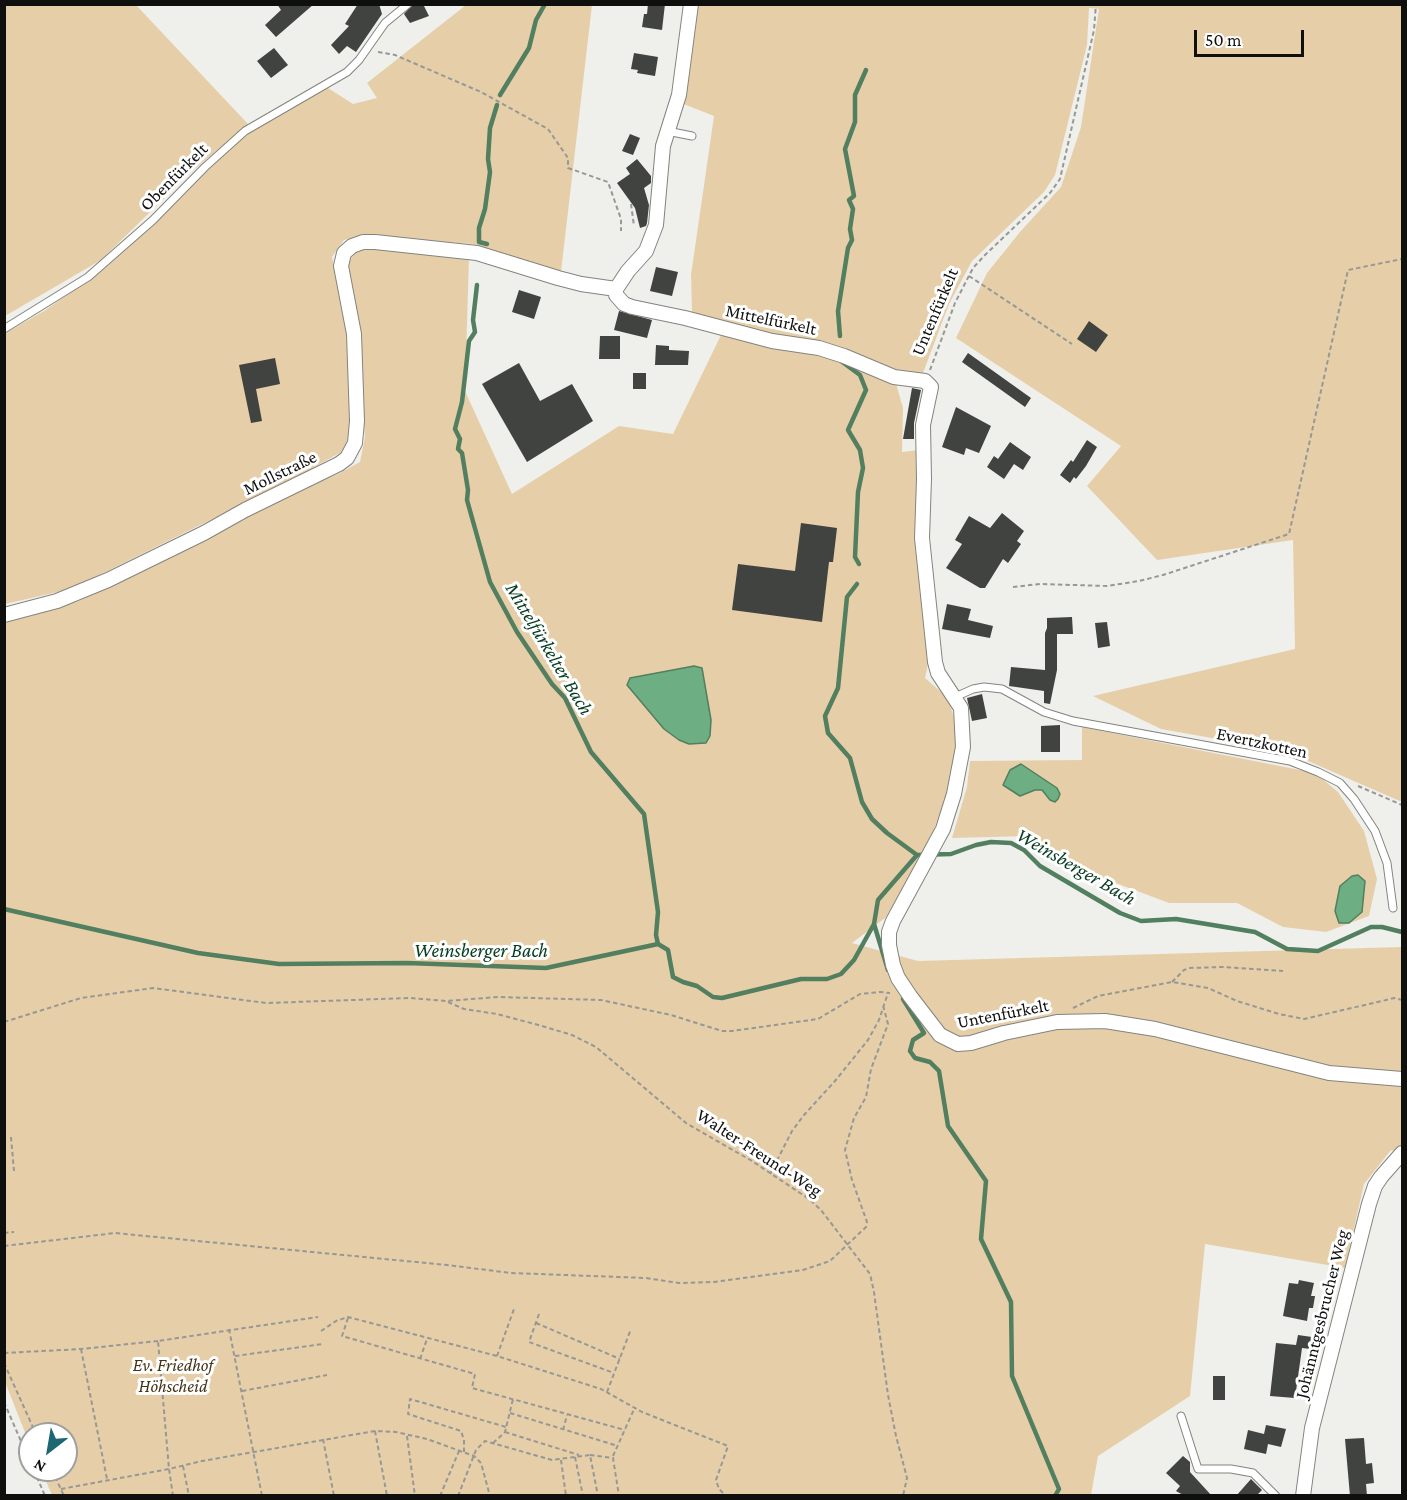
<!DOCTYPE html>
<meta charset="utf-8">
<style>
body{margin:0}
#map{position:relative;width:1407px;height:1500px;overflow:hidden;background:#eff0eb;font-family:"Crimson Pro",serif}
canvas{display:block}
.frame{position:absolute;inset:0;border:6px solid #0f100e;pointer-events:none}
.north{position:absolute;left:18px;top:1422px;width:60px;height:60px;box-sizing:border-box;background:#fff;border:2px solid #9f9f9f;border-radius:50%;rotate:211deg;font-size:16px;font-weight:700;line-height:24px;text-align:center;color:#0f100e}
.north::after{content:'';display:block;margin:auto;width:21px;height:27px;background:#1d6772;clip-path:polygon(50% 0,100% 100%,50% 72%,0 100%)}
.scale{position:absolute;left:1194px;top:30px;width:110px;height:27px;box-sizing:border-box;border:3px solid #0f100e;border-top:0;padding-left:8px;font-size:18px;line-height:21px;white-space:nowrap;color:#0f100e;-webkit-text-stroke:4px #fff;paint-order:stroke}
</style>
<div id="map">
<canvas width="1407" height="1500"></canvas>
<div class="frame"></div>
<div class="north">N</div>
<div class="scale">50 m</div>
</div>
<script>
const ctx = document.querySelector('canvas').getContext('2d');
ctx.lineJoin = 'round';
function fillPath(path, color) { ctx.fillStyle = color; ctx.fill(path, 'evenodd'); }
const poly = rows => new Path2D(rows.map(r => 'M' + r).join(''));
function strokePath(path, color, width, dash) { ctx.strokeStyle = color; ctx.lineWidth = width; ctx.lineCap = dash ? 'butt' : 'round'; ctx.setLineDash(dash || []); ctx.stroke(path); }
function drawText(font, color, halo, rows, align = 'center') {
  ctx.font = font + ' "Crimson Pro",serif'; ctx.lineWidth = 6; ctx.setLineDash([]); ctx.textBaseline = 'middle'; ctx.strokeStyle = halo; ctx.fillStyle = color; for (const [text, x, y, turn = 0] of rows) {
    ctx.save(); ctx.translate(x, y); ctx.rotate((+turn || 0) * Math.PI / 180); ctx.textAlign = isNaN(turn) ? turn : align; if (halo) ctx.strokeText(text, 0, 0); ctx.fillText(text, 0, 0); ctx.restore();
  }
}
const green = poly([
 [4,5,136,5,248,124,190,173,101,260,5,316],
 [466,5,592,5,561,272,473,244,364,236,344,240,332,257,351,335,352,426,345,450,291,480,71,589,5,604,4,334,44,311,101,271,156,223,205,171,254,128,328,88,353,104,377,98,367,83],
 [697,5,1402,5,1402,802,1285,751,1161,729,1093,696,1295,649,1293,540,1157,560,1087,486,1121,446,956,338,987,273,1020,232,1061,187,1081,127,1099,9,1089,8,1087,45,1055,175,1044,192,972,261,949,304,923,373,900,372,743,331,692,312,691,275,714,116,681,103],
 [360,247,469,258,465,391,512,494,619,426,673,434,722,333,828,355,895,380,903,408,902,452,919,450,916,536,928,664,925,678,948,698,955,721,957,749,951,783,927,848,885,918,852,943,918,961,1402,947,1402,1154,1391,1150,1364,1184,1345,1268,1205,1244,1190,1396,1098,1456,1091,1495,52,1495,41,1470,66,1470,66,1434,30,1434,30,1445,5,1382,5,621,79,601,291,494,338,474,360,462,365,437,348,262],
 [1082,727,1315,773,1338,792,1364,831,1377,879,1369,916,1326,932,1283,927,1237,903,1169,903,1105,879,1028,836,952,838,967,787,970,761,1082,760]
]);
const water = poly([
 [694,666,702,668,711,720,710,736,706,743,689,744,679,740,664,729,627,685,630,678,694,666],
 [1021,764,1057,788,1060,794,1058,799,1055,802,1050,800,1042,790,1035,790,1020,796,1003,785,1010,770,1021,764],
 [1358,875,1365,881,1362,912,1349,923,1339,923,1335,911,1340,886,1352,876,1358,875]
]);
const stream = poly([
 [500,95,529,48,536,20,545,4],
 [487,244,479,242,479,228,485,209,490,172,488,159,490,128,497,105],
 [477,285,473,320,475,332,469,341,462,402,455,429,460,439,458,449,462,453,468,490,467,500,490,582,517,632,552,684,565,698,591,752,644,814,658,912,656,935,658,944],
 [840,336,838,311,848,248,852,240,850,229,853,209,849,200,854,196,845,149,855,122,855,95,866,70],
 [841,361,860,375,866,390,848,430,860,450,863,468,858,492,855,557,859,564],
 [857,584,847,597,838,688,825,716,828,733,850,758,862,802,872,819,887,833,917,855],
 [4,909,198,953,279,964,407,963,546,968,658,944,668,950,673,977,683,982,697,986,713,997,722,998,801,979,827,979,841,974,854,960,874,924,878,900,917,855,951,854,976,845,991,842,1011,843,1024,850,1040,866,1120,913,1141,921,1176,919,1255,932,1287,949,1318,951,1371,927,1382,927,1402,932],
 [874,924,888,970],
 [903,999,924,1033,913,1040,910,1051,915,1058,930,1062,939,1071,948,1126,986,1181,981,1239,1011,1302,1012,1376,1059,1489,1055,1496]
]);
const building = poly([
 [277,4,314,4,276,37,265,25,281,10],
 [358,4,379,4,382,14,356,52,347,46,339,54,331,45,349,26,345,24],
 [413,4,423,4,429,16,410,23,404,14],
 [648,4,665,4,662,30,642,27,644,14,647,14],
 [274,48,288,65,271,78,257,61],
 [634,53,658,57,655,76,637,73,638,70,631,69],
 [630,134,640,138,633,155,622,151],
 [637,159,651,176,651,183,644,188,649,205,647,223,646,226,640,228,635,208,617,183,630,174,626,168],
 [656,267,678,272,672,296,650,291],
 [519,290,541,297,534,319,512,312],
 [619,311,652,320,647,338,614,330],
 [1089,321,1108,335,1096,352,1077,339],
 [600,336,620,336,620,359,599,359],
 [656,345,669,346,669,350,689,351,688,365,655,365],
 [968,353,1031,398,1025,407,962,362],
 [275,358,280,384,256,389,262,421,251,423,239,365],
 [519,363,540,401,572,384,593,421,527,462,482,384],
 [633,373,646,373,646,389,633,389],
 [912,388,921,390,914,423,914,439,903,439],
 [956,407,991,426,979,453,966,448,964,455,942,447],
 [1087,440,1097,447,1086,466,1076,479,1074,477,1070,483,1060,475,1071,460,1073,462],
 [1010,442,1031,457,1023,470,1014,464,1004,479,987,467,994,456,998,459],
 [1002,513,1024,531,1017,541,1021,544,1008,563,1003,559,985,588,980,588,946,568,962,544,955,540,969,516,990,528],
 [801,523,837,528,833,562,829,562,822,622,732,610,738,564,795,571],
 [947,604,971,609,968,620,993,626,990,638,942,629],
 [1072,617,1073,634,1057,634,1057,670,1050,704,1044,703,1044,691,1009,686,1011,667,1045,670,1045,633,1047,628,1047,618],
 [1107,622,1110,646,1098,648,1095,623],
 [982,694,987,718,972,721,967,698],
 [1060,725,1060,752,1041,752,1041,726],
 [1299,1280,1314,1283,1311,1296,1315,1296,1313,1308,1309,1308,1307,1321,1283,1316,1289,1283,1298,1284],
 [1298,1335,1312,1337,1310,1349,1302,1348,1295,1398,1270,1396,1276,1343,1296,1345],
 [1213,1376,1225,1376,1225,1400,1213,1400],
 [1266,1425,1286,1429,1281,1447,1268,1444,1266,1454,1244,1449,1248,1430,1264,1434],
 [1364,1438,1366,1464,1372,1463,1374,1483,1366,1484,1367,1496,1350,1496,1345,1439],
 [1183,1456,1190,1462,1190,1472,1212,1496,1185,1496,1176,1491,1180,1486,1166,1473],
 [1251,1479,1262,1490,1256,1496,1236,1496]
]);
const path = poly([
 [378,52,395,55,481,92,548,129,568,158,568,168,608,182,621,219,621,231],
 [631,204,634,226],
 [969,276,1072,344],
 [930,370,955,303,973,268,985,255,1050,193,1060,179,1094,30,1096,4],
 [1013,587,1040,584,1107,586,1139,581,1163,575,1289,534,1348,270,1402,259],
 [1358,786,1402,805],
 [1172,982,1184,970,1189,968,1223,967,1283,971],
 [448,1002,464,1009,497,1014,542,1026,572,1035,596,1047,686,1123,752,1161,809,1199,821,1210,870,1274,874,1292,888,1395,896,1436,907,1478,903,1496],
 [1073,1008,1098,996,1172,982,1208,988,1237,1001,1279,1014,1304,1019,1382,1001,1394,998,1402,1000],
 [4,1022,81,998,153,988,266,1003,410,998,446,1001,498,997,601,1000,671,1015,722,1031,732,1031,818,1019,860,994,880,992,890,993],
 [11,1137,14,1171],
 [770,1174,792,1131,804,1115,835,1081,868,1040,879,1020,888,993],
 [4,1233,14,1232],
 [4,1246,115,1233,447,1265,511,1273,646,1278,679,1283,714,1282,803,1270,830,1261,866,1227,867,1222,852,1180,845,1150,854,1118,866,1097,871,1069,888,1024,883,1005],
 [539,1314,529,1342,614,1373],
 [348,1318,342,1336,475,1374,472,1388,625,1430],
 [536,1323,620,1359],
 [229,1329,262,1496],
 [321,1331,336,1321,348,1317,497,1356,601,1389,642,1412,728,1446,716,1480,719,1489,726,1496],
 [81,1349,107,1479],
 [4,1353,81,1349,158,1341],
 [235,1356,323,1344],
 [497,1356,514,1309],
 [420,1359,427,1339],
 [4,1363,36,1434],
 [242,1391,327,1375],
 [607,1392,631,1329],
 [4,1402,30,1462],
 [510,1413,618,1446],
 [563,1430,567,1415],
 [375,1431,387,1496],
 [505,1432,579,1455],
 [407,1436,415,1496],
 [323,1439,334,1496],
 [493,1443,505,1432,513,1399],
 [464,1452,464,1440,461,1431,408,1414,410,1399,506,1427],
 [590,1455,613,1458,619,1496],
 [613,1456,635,1407],
 [575,1457,583,1496],
 [561,1460,566,1496],
 [183,1466,189,1496],
 [34,1470,45,1496],
 [52,1470,64,1496],
 [61,1489,169,1469,202,1461,375,1431,396,1432,427,1439,474,1456,481,1463,490,1496],
 [173,1496,169,1469,158,1341,318,1317],
 [440,1496,459,1451],
 [458,1496,476,1450,485,1441,552,1460,590,1455,598,1496]
]);
const lane = poly([
 [667,131,692,136],
 [4,329,88,277,153,220,205,167,245,131,347,72,359,60,385,23,408,4],
 [955,697,973,689,984,687,1002,689,1044,712,1073,721,1290,761,1318,772,1340,783,1354,799,1375,831,1387,863,1393,908],
 [1181,1416,1198,1469,1231,1469,1253,1473,1276,1496]
]);
const street = poly([
 [691,4,679,95,663,146,656,225,646,251,628,271,616,289,616,295,624,304,632,307,685,318,772,341,819,348,844,356,894,377,925,381,931,387,923,425,924,479,922,538,935,662,938,673,961,708,963,747,954,794,943,829,893,921,889,932,889,945,893,965,898,978,910,996,940,1035,958,1044,971,1043,1004,1033,1057,1022,1105,1021,1155,1029,1329,1073,1402,1079],
 [4,615,57,601,108,580,204,533,245,510,339,464,347,458,355,443,357,421,354,334,341,266,344,253,352,246,363,242,375,242,477,253,558,278,581,284,616,289],
 [1303,1496,1312,1428,1369,1204,1375,1186,1381,1177,1402,1153]
]);
const streetNames = [
 ["Obenfürkelt",174,177,-45],
 ["Untenfürkelt",935,312,-67],
 ["Mittelfürkelt",771,320,12],
 ["Mollstraße",280,473,-26],
 ["Evertzkotten",1262,743,12],
 ["Untenfürkelt",1003,1014,-11],
 ["Walter-Freund-Weg",759,1153,33],
 ["Johänntgesbrucher Weg",1322,1314,-76]
];
const parkNames = [
 ["Ev. Friedhof",173,1365],
 ["Höhscheid",173,1386]
];
const waterNames = [
 ["Mittelfürkelter Bach",549,649,59],
 ["Weinsberger Bach",1076,867,30],
 ["Weinsberger Bach",481,951]
];
fillPath(green, '#e6cfa8');
fillPath(water, '#6dae82');
strokePath(water, '#517f5f', 1.5);
strokePath(stream, '#517f5f', 4.5);
fillPath(building, '#414340');
strokePath(lane, '#83847f', 9);
strokePath(street, '#83847f', 16);
strokePath(path, '#979895', 2, [4.5, 3]);
strokePath(lane, '#fff', 7);
strokePath(street, '#fff', 14);
drawText('18px', '#0f100e', '#fff', streetNames);
drawText('italic 18px', '#443417', '#fff', parkNames);
drawText('italic 20px', '#073d20', '#fff', waterNames);
</script>
